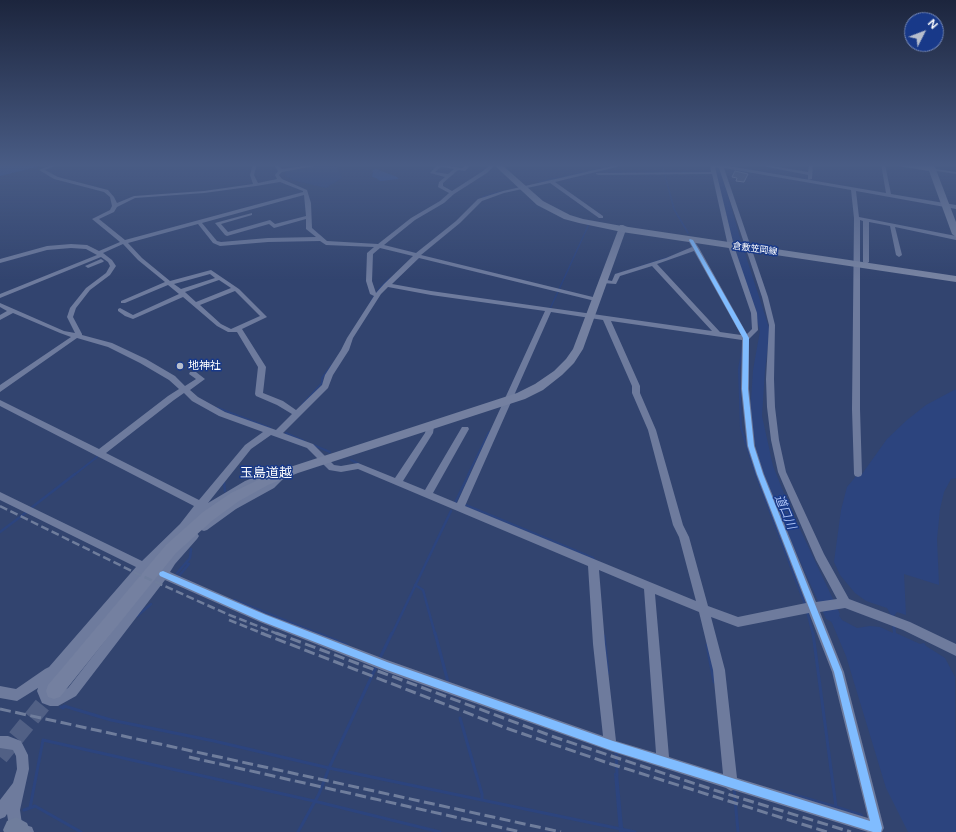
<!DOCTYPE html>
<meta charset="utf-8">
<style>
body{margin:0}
#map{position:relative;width:956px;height:832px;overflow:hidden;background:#32446f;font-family:Figtree,sans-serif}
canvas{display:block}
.north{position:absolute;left:904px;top:12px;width:40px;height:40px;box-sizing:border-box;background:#183989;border:1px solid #7488b8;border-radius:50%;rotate:48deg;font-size:11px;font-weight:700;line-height:16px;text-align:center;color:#fff}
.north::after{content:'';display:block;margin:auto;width:14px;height:18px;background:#b7becd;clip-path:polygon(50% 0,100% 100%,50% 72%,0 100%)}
</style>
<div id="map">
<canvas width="956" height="832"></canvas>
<div class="north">N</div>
</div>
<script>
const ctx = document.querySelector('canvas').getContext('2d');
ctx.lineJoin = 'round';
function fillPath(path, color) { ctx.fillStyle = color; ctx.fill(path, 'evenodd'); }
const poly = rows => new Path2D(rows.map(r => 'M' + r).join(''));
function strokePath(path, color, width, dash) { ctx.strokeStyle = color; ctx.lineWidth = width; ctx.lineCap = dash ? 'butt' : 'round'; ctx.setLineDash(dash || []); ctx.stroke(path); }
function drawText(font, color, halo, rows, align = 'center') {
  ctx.font = font + ' Figtree,"Noto Sans JP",sans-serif'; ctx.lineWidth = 3; ctx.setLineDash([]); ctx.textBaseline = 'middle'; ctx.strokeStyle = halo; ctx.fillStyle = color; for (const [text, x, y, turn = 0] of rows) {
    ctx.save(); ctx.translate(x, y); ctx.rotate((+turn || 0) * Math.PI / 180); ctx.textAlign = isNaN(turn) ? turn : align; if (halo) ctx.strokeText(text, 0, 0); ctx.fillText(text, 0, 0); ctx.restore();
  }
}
const green = poly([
 [0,164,49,164,0,176],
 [376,169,397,177,399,179,380,181,376,178,372,177,373,170]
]);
const water = poly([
 [322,165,337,167,342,178,326,188,296,181,285,176,286,171],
 [956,389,956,478,951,479,944,492,940,509,937,539,939,585,904,574,906,615,897,612,894,616,896,633,920,644,924,643,926,646,945,658,955,677,956,832,908,832,886,788,846,656,832,623,823,611,834,608,842,620,857,628,870,626,880,627,893,633,891,615,887,608,866,601,855,593,840,575,834,562,841,510,847,487,858,474,862,474,887,439,907,420,926,405],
 [614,773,618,774,623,827,626,832,619,832]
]);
const streamFar3 = poly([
 [662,164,674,209,688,233],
 [539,182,614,166],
 [483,197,500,192],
 [616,275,670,257],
 [370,303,380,288,389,279],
 [550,309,589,224],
 [743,348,743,345]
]);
const streamFar2 = poly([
 [743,347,739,369,741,428,756,475],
 [302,405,322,383,322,378,331,366],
 [218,408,270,428],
 [286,433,304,441],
 [313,445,330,452],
 [351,460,359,464],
 [74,475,97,457],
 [468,475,489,432]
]);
const streamFar1 = poly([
 [756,474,805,604],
 [224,482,225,491],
 [455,503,469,474],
 [463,504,593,558,594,560],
 [31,508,75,474],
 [0,532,28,511],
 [177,573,190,558,191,549],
 [180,577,179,576,189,564,186,563],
 [415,585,423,590,435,634],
 [234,600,319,634],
 [807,611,813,634],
 [137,616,151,604],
 [392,634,451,511]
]);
const stream = poly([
 [317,633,347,645],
 [435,633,448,682],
 [813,633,836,807,861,815,862,817],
 [604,636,608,673],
 [707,645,714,682],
 [379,660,392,633],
 [61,707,63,708,64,706,111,720,214,741,329,768,635,832],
 [460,718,482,794,482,799],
 [616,751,617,775],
 [734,788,738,832],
 [781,791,836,807],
 [30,808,43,740,314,801,440,832],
 [24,810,35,806,81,832],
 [298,832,319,794,329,768,377,665]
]);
const river = poly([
 [713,164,719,164,741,241,770,331,765,370,762,416,773,466,790,508,840,614,838,619,832,622,826,619,776,508,759,466,750,416,753,370,760,331,733,241,713,164]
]);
const building = poly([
 [735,171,748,174,744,182,736,181,737,178,732,177,735,171]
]);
const secondaryTunnel = poly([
 [0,757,53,692]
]);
const street = poly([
 [53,164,59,164,45,170,58,177,108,190,114,197,117,203,134,196,204,191,253,184,250,175,253,164,257,164,254,175,258,183,277,179,275,175,278,171,273,164,277,164,282,169,315,164,324,164,322,165,282,172,279,175,282,179,307,190,311,203,312,228,327,241,378,244,411,218,440,201,449,193,438,187,439,182,445,177,430,173,438,164,462,168,467,164,472,164,465,171,458,170,443,183,443,186,452,191,483,171,491,164,496,164,487,173,454,194,444,203,415,220,384,245,416,253,456,221,478,199,503,191,621,164,629,164,555,182,603,216,603,218,599,218,550,183,504,193,482,201,460,223,421,255,597,298,597,300,595,301,419,258,392,284,431,291,712,331,652,266,620,276,616,284,602,283,599,281,602,279,612,281,615,274,666,258,692,247,688,240,691,238,693,239,699,248,747,334,752,329,751,313,728,246,712,174,598,175,596,174,596,173,711,172,710,164,722,164,723,165,886,193,881,164,885,164,891,194,956,205,956,209,856,191,859,217,956,236,956,240,895,227,902,255,899,257,896,255,890,226,869,222,869,262,866,264,863,262,863,221,860,220,860,409,862,474,861,476,858,477,855,476,854,474,852,409,854,218,851,190,724,168,768,297,775,325,774,379,775,407,779,440,786,472,824,554,849,599,910,622,956,644,956,656,903,630,845,608,820,612,844,672,884,828,882,832,868,832,733,790,731,791,726,788,610,751,387,672,260,622,165,580,76,696,58,706,50,706,42,703,37,691,38,688,17,701,0,698,0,686,16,689,45,669,49,667,136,567,0,500,0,492,142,561,180,524,194,506,0,406,0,400,99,449,168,396,179,389,169,380,140,363,108,347,77,338,0,392,0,385,71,337,60,333,13,313,0,320,0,315,7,311,0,307,0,303,64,331,75,333,67,317,70,308,86,288,106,273,110,266,108,262,101,257,0,298,0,294,97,255,86,249,71,248,47,250,0,263,0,259,47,246,71,244,87,245,99,251,120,242,92,219,110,210,112,206,110,197,104,192,54,179,39,170,53,164],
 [441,167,454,169,448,174,435,172,441,167],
 [715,167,719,168,762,297,769,325,766,379,767,407,771,440,778,472,816,560,837,599,816,602,764,474,755,446,749,389,749,339,758,330,757,313,734,246,715,167],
 [280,182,303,191,303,192,125,240,99,219,114,212,117,207,135,198,204,193,256,186,280,182],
 [304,195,306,216,275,224,270,220,228,232,221,224,252,215,252,213,215,223,225,235,227,236,269,224,274,228,306,219,306,229,316,237,268,238,221,242,217,241,202,223,304,195],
 [198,224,213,243,220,246,268,242,320,241,326,245,374,247,367,253,366,281,370,294,374,296,347,338,341,350,325,375,322,385,296,410,283,401,263,393,266,367,242,329,267,317,239,289,211,270,170,281,142,258,128,243,198,224],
 [123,244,138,260,165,282,121,301,121,303,125,303,168,285,179,294,133,315,120,308,118,309,118,311,125,316,133,319,183,297,217,326,228,332,237,332,258,367,255,394,256,396,277,405,292,414,276,430,225,412,198,397,190,390,205,379,196,372,190,372,189,374,196,379,185,386,175,376,146,359,112,343,82,335,82,334,73,317,76,308,90,290,110,275,116,266,112,260,103,253,123,244],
 [380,248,413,256,384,284,376,293,372,281,373,254,380,248],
 [694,251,741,335,720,332,657,264,694,251],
 [210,274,215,278,181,289,174,284,210,274],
 [219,280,231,288,196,302,185,292,219,280],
 [388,287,431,295,545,311,457,503,433,493,469,429,468,427,462,427,425,490,403,481,433,433,434,427,433,425,427,425,425,433,395,478,358,463,341,466,334,465,313,444,283,433,328,388,333,375,349,350,353,338,381,294,388,287],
 [235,291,260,316,231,329,221,324,200,305,235,291],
 [551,312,603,320,632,386,632,393,648,430,673,525,679,537,696,601,465,506,551,312],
 [611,321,742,340,741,389,747,446,756,474,806,603,738,617,708,606,689,537,683,525,656,430,640,393,640,386,611,321],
 [184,393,192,401,219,416,263,432,245,445,199,500,106,453,174,400,184,393],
 [271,435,307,448,329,470,341,472,358,469,588,566,593,644,603,736,387,660,266,614,170,572,175,564,197,539,199,536,197,533,194,532,191,533,167,558,159,571,68,688,57,694,50,694,49,688,59,673,147,569,190,525,194,524,212,510,251,487,269,478,273,478,268,482,230,503,201,524,199,527,201,530,204,531,207,530,236,509,274,488,285,477,286,475,285,473,281,471,265,473,245,481,208,503,251,449,271,435],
 [599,570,644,589,656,753,616,741,605,644,599,570],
 [655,594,699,612,713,670,723,774,669,757,655,594],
 [809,613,832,672,868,818,737,778,725,670,711,617,738,627,809,613],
 [752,164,761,164,808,172,809,164,813,164,812,179,808,180,808,175,752,164],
 [930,168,956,172,956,174,930,170,930,168],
 [101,259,104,261,103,262,88,268,85,266,101,259],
 [0,736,8,736,21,741,28,755,29,769,20,810,22,824,32,827,34,832,10,832,7,814,5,817,0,819,0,800,13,783,17,769,16,756,13,750,0,748,0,736]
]);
const secondary = poly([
 [620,225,623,225,627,227,583,349,574,363,562,375,543,390,525,399,298,473,268,485,239,501,213,520,176,553,60,697,54,699,48,697,46,691,48,685,166,545,203,512,231,493,260,479,290,467,517,393,535,384,554,371,566,359,573,349,620,225]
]);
const primary = poly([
 [493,164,501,164,543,201,570,215,583,219,622,226,956,276,956,282,622,232,579,223,564,219,537,205,493,164],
 [893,164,925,166,923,164,931,164,935,167,956,222,956,237,952,234,929,171,897,166,893,164]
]);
const highway = poly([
 [16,817,27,823,31,832,4,832,3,830,7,821,16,817]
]);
const railFar1 = poly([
 [0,506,140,575,227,614,278,634],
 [229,620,264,634]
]);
const rail = poly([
 [261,633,506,728,611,764,827,832],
 [276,633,557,738,714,790,851,832],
 [0,709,561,832],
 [189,757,521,832]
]);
const cycleway = poly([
 [690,239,693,240,749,338,748,389,754,446,763,474,842,672,882,828,881,832,873,832,613,751,387,670,261,621,160,576,159,574,160,572,163,571,266,615,387,662,613,741,870,821,834,672,757,474,748,446,742,389,743,338,689,240,690,239]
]);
const markers = [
 [180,366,4,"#b7becd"]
];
const farStreetnames = [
 ["倉敷笠岡線",755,249,8]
];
const poiNames = [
 ["地神社",188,366]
];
const waterNames = [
 ["道口川",785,512,67]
];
const quarterNames = [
 ["玉島道越",266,473]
];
fillPath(green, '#2c4f9f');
fillPath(water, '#2c447e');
strokePath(streamFar3, '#2c447e', 1.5);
strokePath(streamFar2, '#2c447e', 2);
strokePath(streamFar1, '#2c447e', 2.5);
strokePath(stream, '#2c447e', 3);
fillPath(river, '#2c447e');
fillPath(building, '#4e5d80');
strokePath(building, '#8d98b2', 1);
strokePath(secondaryTunnel, '#516085', 17, [17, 8]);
fillPath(street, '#6e7b9d');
fillPath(secondary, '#7480a0');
fillPath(primary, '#7884a2');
fillPath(highway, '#6f7d9c');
strokePath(railFar1, '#6f7d9c', 2.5, [8, 3.5]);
strokePath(rail, '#6f7d9c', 3, [11, 4.5]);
fillPath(cycleway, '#80bcff');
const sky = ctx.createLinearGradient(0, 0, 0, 280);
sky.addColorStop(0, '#1c253d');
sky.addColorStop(0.59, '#495c85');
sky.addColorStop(1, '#495c8500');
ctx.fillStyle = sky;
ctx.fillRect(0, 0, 956, 280);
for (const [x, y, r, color] of markers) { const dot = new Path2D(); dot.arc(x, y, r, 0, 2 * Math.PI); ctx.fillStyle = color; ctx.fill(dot); strokePath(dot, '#183989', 1.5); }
drawText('9px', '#fff', '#183989', farStreetnames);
drawText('11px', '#fff', '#183989', poiNames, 'left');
drawText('italic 12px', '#acc2f5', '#183989', waterNames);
drawText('13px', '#fff', '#183989', quarterNames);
</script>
